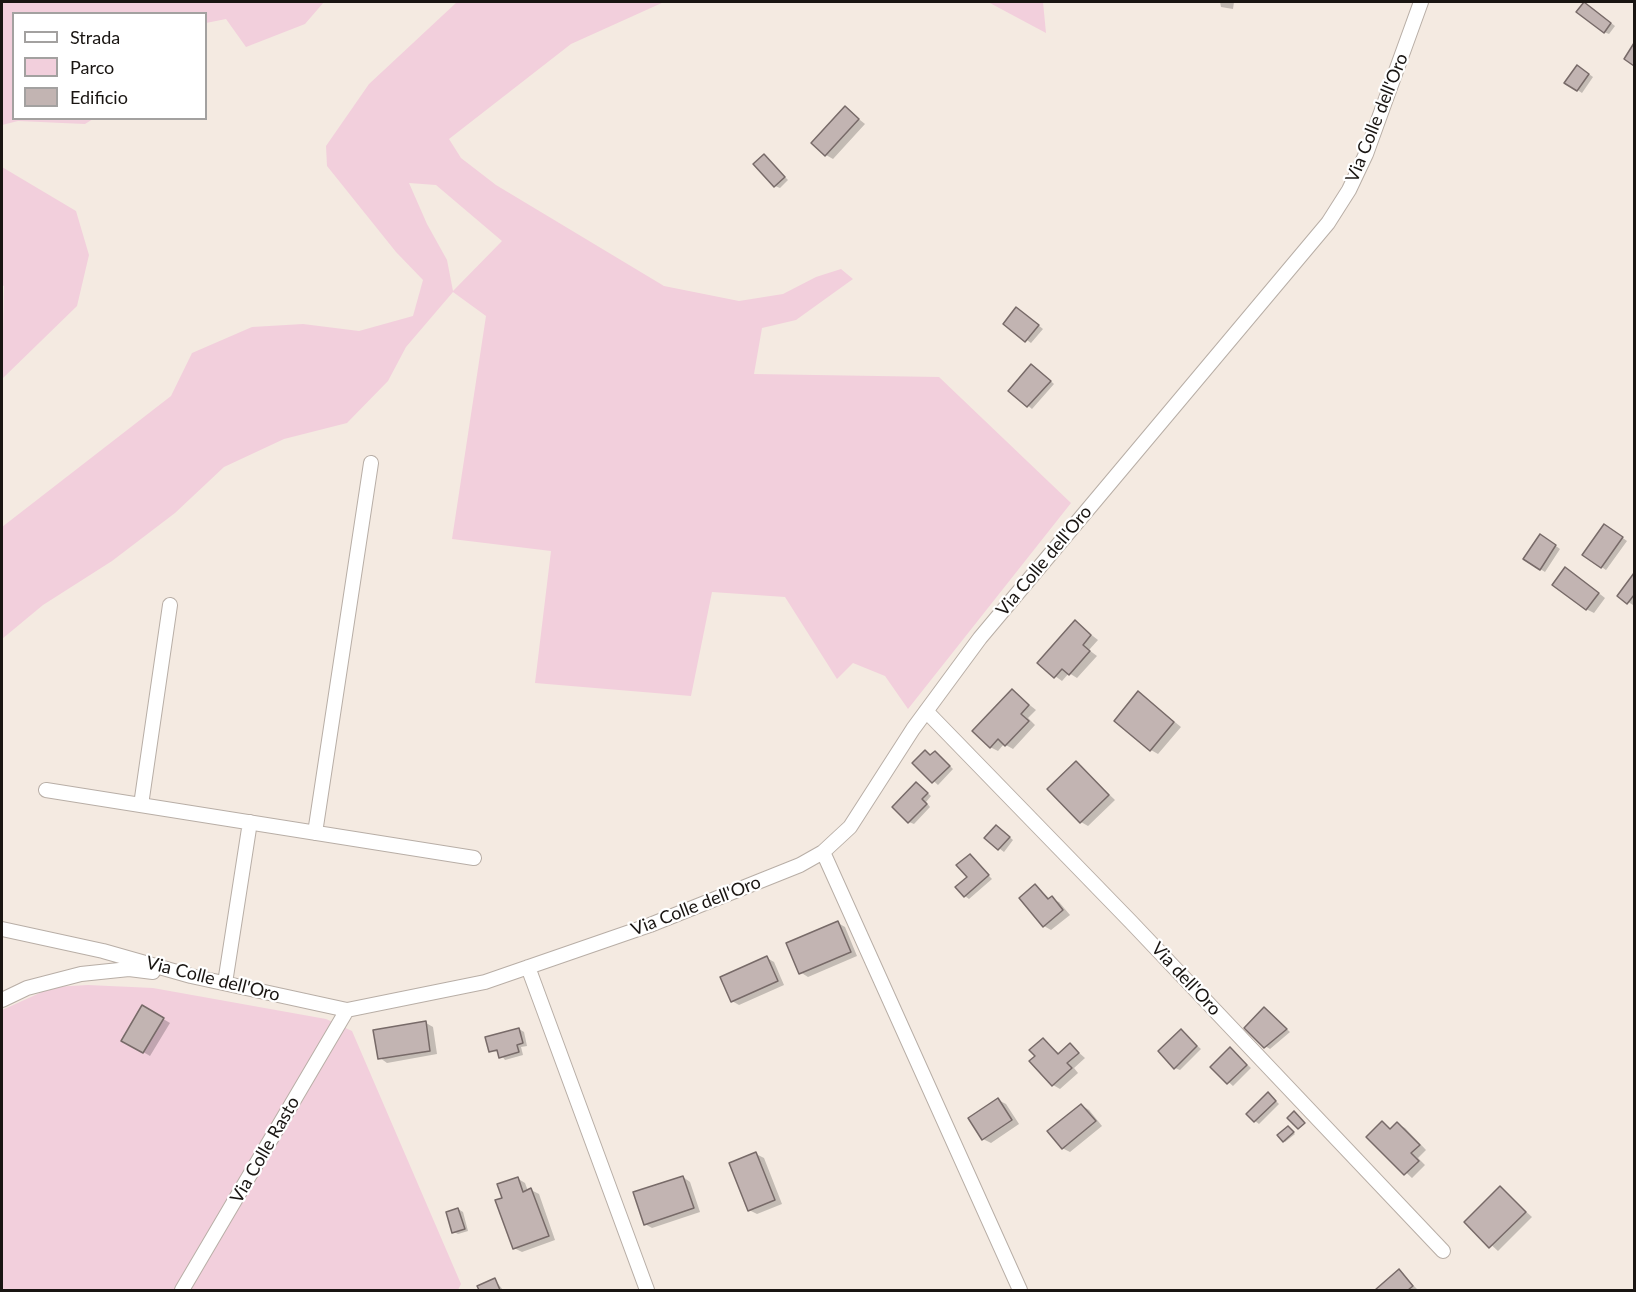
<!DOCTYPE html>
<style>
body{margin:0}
#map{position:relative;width:1636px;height:1292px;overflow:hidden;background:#f4eae1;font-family:Lato,sans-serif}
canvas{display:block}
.frame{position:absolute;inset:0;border:3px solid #191512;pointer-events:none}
.legend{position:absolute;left:12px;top:12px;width:195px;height:108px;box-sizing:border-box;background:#fff;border:2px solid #a3a1a0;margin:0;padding:8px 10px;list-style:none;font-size:18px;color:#191512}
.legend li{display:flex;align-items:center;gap:12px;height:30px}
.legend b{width:30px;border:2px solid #a3a1a0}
</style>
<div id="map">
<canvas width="1636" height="1292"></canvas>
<div class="frame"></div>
<ul class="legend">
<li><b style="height:8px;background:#fff"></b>Strada</li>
<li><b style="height:16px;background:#f2cfdc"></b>Parco</li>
<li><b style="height:16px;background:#c2b4b2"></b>Edificio</li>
</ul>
</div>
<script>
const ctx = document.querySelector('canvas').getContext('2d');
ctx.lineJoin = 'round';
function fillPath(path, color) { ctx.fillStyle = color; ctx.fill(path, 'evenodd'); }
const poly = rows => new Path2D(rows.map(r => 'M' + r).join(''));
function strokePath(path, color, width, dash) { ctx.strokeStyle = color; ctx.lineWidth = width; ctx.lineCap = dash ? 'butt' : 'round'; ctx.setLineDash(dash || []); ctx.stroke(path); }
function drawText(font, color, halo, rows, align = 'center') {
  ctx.font = font + ' Lato,sans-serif'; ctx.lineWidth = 4.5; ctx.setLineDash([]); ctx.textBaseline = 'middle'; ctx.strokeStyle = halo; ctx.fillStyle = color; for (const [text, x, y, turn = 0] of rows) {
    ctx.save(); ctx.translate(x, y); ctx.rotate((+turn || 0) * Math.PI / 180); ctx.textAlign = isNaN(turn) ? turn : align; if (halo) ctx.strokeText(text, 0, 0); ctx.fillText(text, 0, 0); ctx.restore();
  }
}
const green = poly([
 [2,2,324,2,305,24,246,47,226,19,206,23,206,14,14,14,14,118,93,119,85,124,18,121,2,125],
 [457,2,664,2,571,44,449,139,461,158,496,185,664,286,739,301,783,294,816,277,841,269,853,279,796,320,762,328,754,374,939,377,1071,503,908,709,885,676,853,663,837,679,785,597,712,592,691,696,535,683,551,551,452,539,486,316,453,292,406,347,388,381,347,423,284,439,224,467,175,513,112,561,43,605,2,639,2,527,171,396,192,353,252,327,303,324,359,331,413,316,423,280,396,252,327,166,326,146,369,84],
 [409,183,436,185,502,241,453,291,447,260,427,224],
 [988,2,1043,2,1046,33],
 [2,167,76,211,89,255,77,306,2,379,4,286,2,285],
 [88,985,153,988,326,1019,352,1031,461,1284,458,1290,2,1290,2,1010,53,987],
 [143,1005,164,1018,142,1053,122,1041]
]);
const shadow = poly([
 [1220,2,1234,2,1233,9,1221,7],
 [1589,6,1615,26,1609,34,1604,32],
 [1582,69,1593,77,1582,93,1566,82],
 [845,108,865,124,833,159,826,155],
 [764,156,788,180,780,188,775,186],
 [1021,311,1043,329,1031,343,1005,324],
 [1036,368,1054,384,1032,409,1010,390],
 [1609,528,1627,541,1606,570,1584,555],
 [1545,538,1560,549,1545,572,1525,559],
 [1573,573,1605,598,1594,613,1586,609],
 [1634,576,1634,603,1633,605,1619,596],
 [1075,622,1098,640,1089,650,1097,656,1077,678,1069,673,1062,681,1055,676],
 [1012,691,1036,710,1028,718,1035,725,1013,749,1004,744,998,751,990,747],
 [1145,698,1181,727,1158,754,1151,750],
 [925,751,931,756,935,753,939,755,953,769,938,785,914,763],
 [1076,763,1115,800,1088,826,1081,822],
 [920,786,931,796,926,802,930,807,914,824,909,822],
 [1000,829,1013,840,1004,852,986,838],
 [970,856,992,879,969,899,965,896],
 [1036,886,1050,899,1059,902,1070,915,1051,930,1044,926],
 [838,923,845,927,857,956,808,977,800,972],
 [767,958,774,962,784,985,739,1005,732,1001],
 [143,1007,170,1023,150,1056,123,1040],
 [1265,1009,1290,1032,1270,1049,1265,1046],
 [426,1023,433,1027,437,1054,387,1063,380,1058],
 [519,1029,524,1032,527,1046,521,1047,523,1055,505,1060,499,1052,490,1051],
 [1181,1031,1201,1049,1180,1070,1175,1068],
 [1043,1040,1060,1054,1070,1045,1085,1058,1074,1068,1078,1073,1060,1089,1053,1085,1037,1056],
 [1231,1049,1251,1068,1233,1086,1212,1067],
 [1272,1097,1279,1104,1259,1124,1255,1121],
 [998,1100,1006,1104,1019,1124,991,1143,983,1139],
 [1081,1105,1089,1110,1102,1126,1070,1152,1062,1148],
 [1382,1123,1392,1130,1397,1124,1405,1128,1426,1150,1418,1158,1425,1165,1412,1178,1368,1137],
 [1290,1129,1295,1134,1285,1142,1284,1141],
 [756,1154,764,1158,782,1204,757,1214,749,1210],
 [683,1177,690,1182,700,1212,652,1228,645,1224],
 [517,1178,525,1183,528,1191,531,1190,539,1194,555,1240,522,1252,514,1248,504,1199],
 [1500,1188,1532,1217,1498,1251,1466,1222],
 [458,1209,463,1212,468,1231,458,1234,454,1232],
 [1399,1271,1417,1289,1377,1290],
 [495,1280,503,1290,481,1290,479,1287]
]);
const building = poly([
 [1584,2,1611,23,1604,33,1576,12,1584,2],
 [1634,43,1634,66,1624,59,1634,43],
 [1577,65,1589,74,1577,91,1564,83,1577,65],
 [845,106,859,119,825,156,811,143,845,106],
 [764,154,785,177,774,187,753,164,764,154],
 [1016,307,1039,325,1025,342,1003,324,1016,307],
 [1031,364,1051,381,1027,407,1008,391,1031,364],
 [1604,524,1623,537,1601,568,1582,555,1604,524],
 [1540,534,1556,545,1540,570,1523,559,1540,534],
 [1565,567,1599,593,1586,610,1552,585,1565,567],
 [1634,573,1634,595,1627,604,1617,596,1634,573],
 [1075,620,1091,635,1083,645,1090,651,1069,675,1062,669,1054,678,1037,663,1075,620],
 [1012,689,1029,705,1021,714,1029,721,1005,746,998,739,990,748,972,731,1012,689],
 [1138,691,1174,722,1150,751,1114,721,1138,691],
 [925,750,930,755,935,751,950,766,932,783,912,763,925,750],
 [1076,761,1109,795,1080,823,1047,789,1076,761],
 [916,782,928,793,922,799,927,804,908,823,892,807,916,782],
 [996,825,1010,837,998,850,984,838,996,825],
 [970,854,989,875,964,897,955,887,967,877,956,865,970,854],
 [1035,884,1048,899,1052,896,1063,910,1043,927,1019,898,1035,884],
 [838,921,851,952,799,974,786,943,838,921],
 [767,956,778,981,731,1002,720,977,767,956],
 [142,1005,164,1018,143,1053,121,1041,142,1005],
 [1264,1007,1287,1029,1264,1048,1244,1028,1264,1007],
 [426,1021,430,1051,378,1059,373,1030,426,1021],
 [519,1028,523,1043,517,1045,519,1052,499,1058,497,1050,489,1052,485,1037,519,1028],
 [1181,1029,1197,1046,1174,1069,1158,1051,1181,1029],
 [1043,1038,1058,1054,1070,1043,1079,1053,1067,1063,1072,1068,1052,1086,1029,1061,1035,1056,1029,1050,1043,1038],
 [1230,1047,1247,1065,1227,1084,1210,1067,1230,1047],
 [1268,1092,1276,1101,1254,1122,1246,1114,1268,1092],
 [998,1098,1012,1120,982,1140,968,1118,998,1098],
 [1081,1104,1096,1121,1062,1149,1047,1131,1081,1104],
 [1294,1111,1305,1123,1298,1129,1287,1118,1294,1111],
 [1382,1121,1390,1129,1397,1122,1420,1145,1411,1153,1419,1161,1404,1175,1366,1137,1382,1121],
 [1288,1126,1294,1132,1283,1142,1277,1135,1288,1126],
 [756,1152,775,1200,748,1211,729,1163,756,1152],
 [683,1176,694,1208,644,1225,633,1192,683,1176],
 [518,1177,523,1192,531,1188,549,1236,513,1249,495,1200,502,1198,497,1184,518,1177],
 [1500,1186,1526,1212,1489,1248,1464,1222,1500,1186],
 [458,1208,465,1229,452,1233,446,1212,458,1208],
 [1399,1269,1413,1286,1408,1290,1375,1290,1399,1269],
 [495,1278,500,1290,479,1290,477,1286,495,1278]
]);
const minor = poly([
 [926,711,1132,923,1443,1251],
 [46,790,474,858],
 [141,805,170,605],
 [315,833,371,463],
 [823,852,1020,1290],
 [2,929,103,951,191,976,347,1010,485,982,650,925,800,865,823,852,850,827,913,729,980,638,1328,223,1349,190,1366,154,1421,2],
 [528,967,647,1290],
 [225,983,250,822],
 [2,1000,27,988,81,974,129,969,153,972],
 [182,1290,347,1010]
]);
const streetNames = [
 ["Via Colle dell'Oro",1377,118,-68],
 ["Via Colle dell'Oro",1044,561,-50],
 ["Via Colle dell'Oro",696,906,-21],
 ["Via Colle dell'Oro",213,979,14],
 ["Via dell'Oro",1186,979,47],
 ["Via Colle Rasto",265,1150,-60]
];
fillPath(green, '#f2cfdc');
fillPath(shadow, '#0003');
fillPath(building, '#c2b4b2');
strokePath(building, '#776a68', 1.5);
strokePath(minor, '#b8aea6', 16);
strokePath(minor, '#fff', 14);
drawText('18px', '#191512', '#fff', streetNames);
</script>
